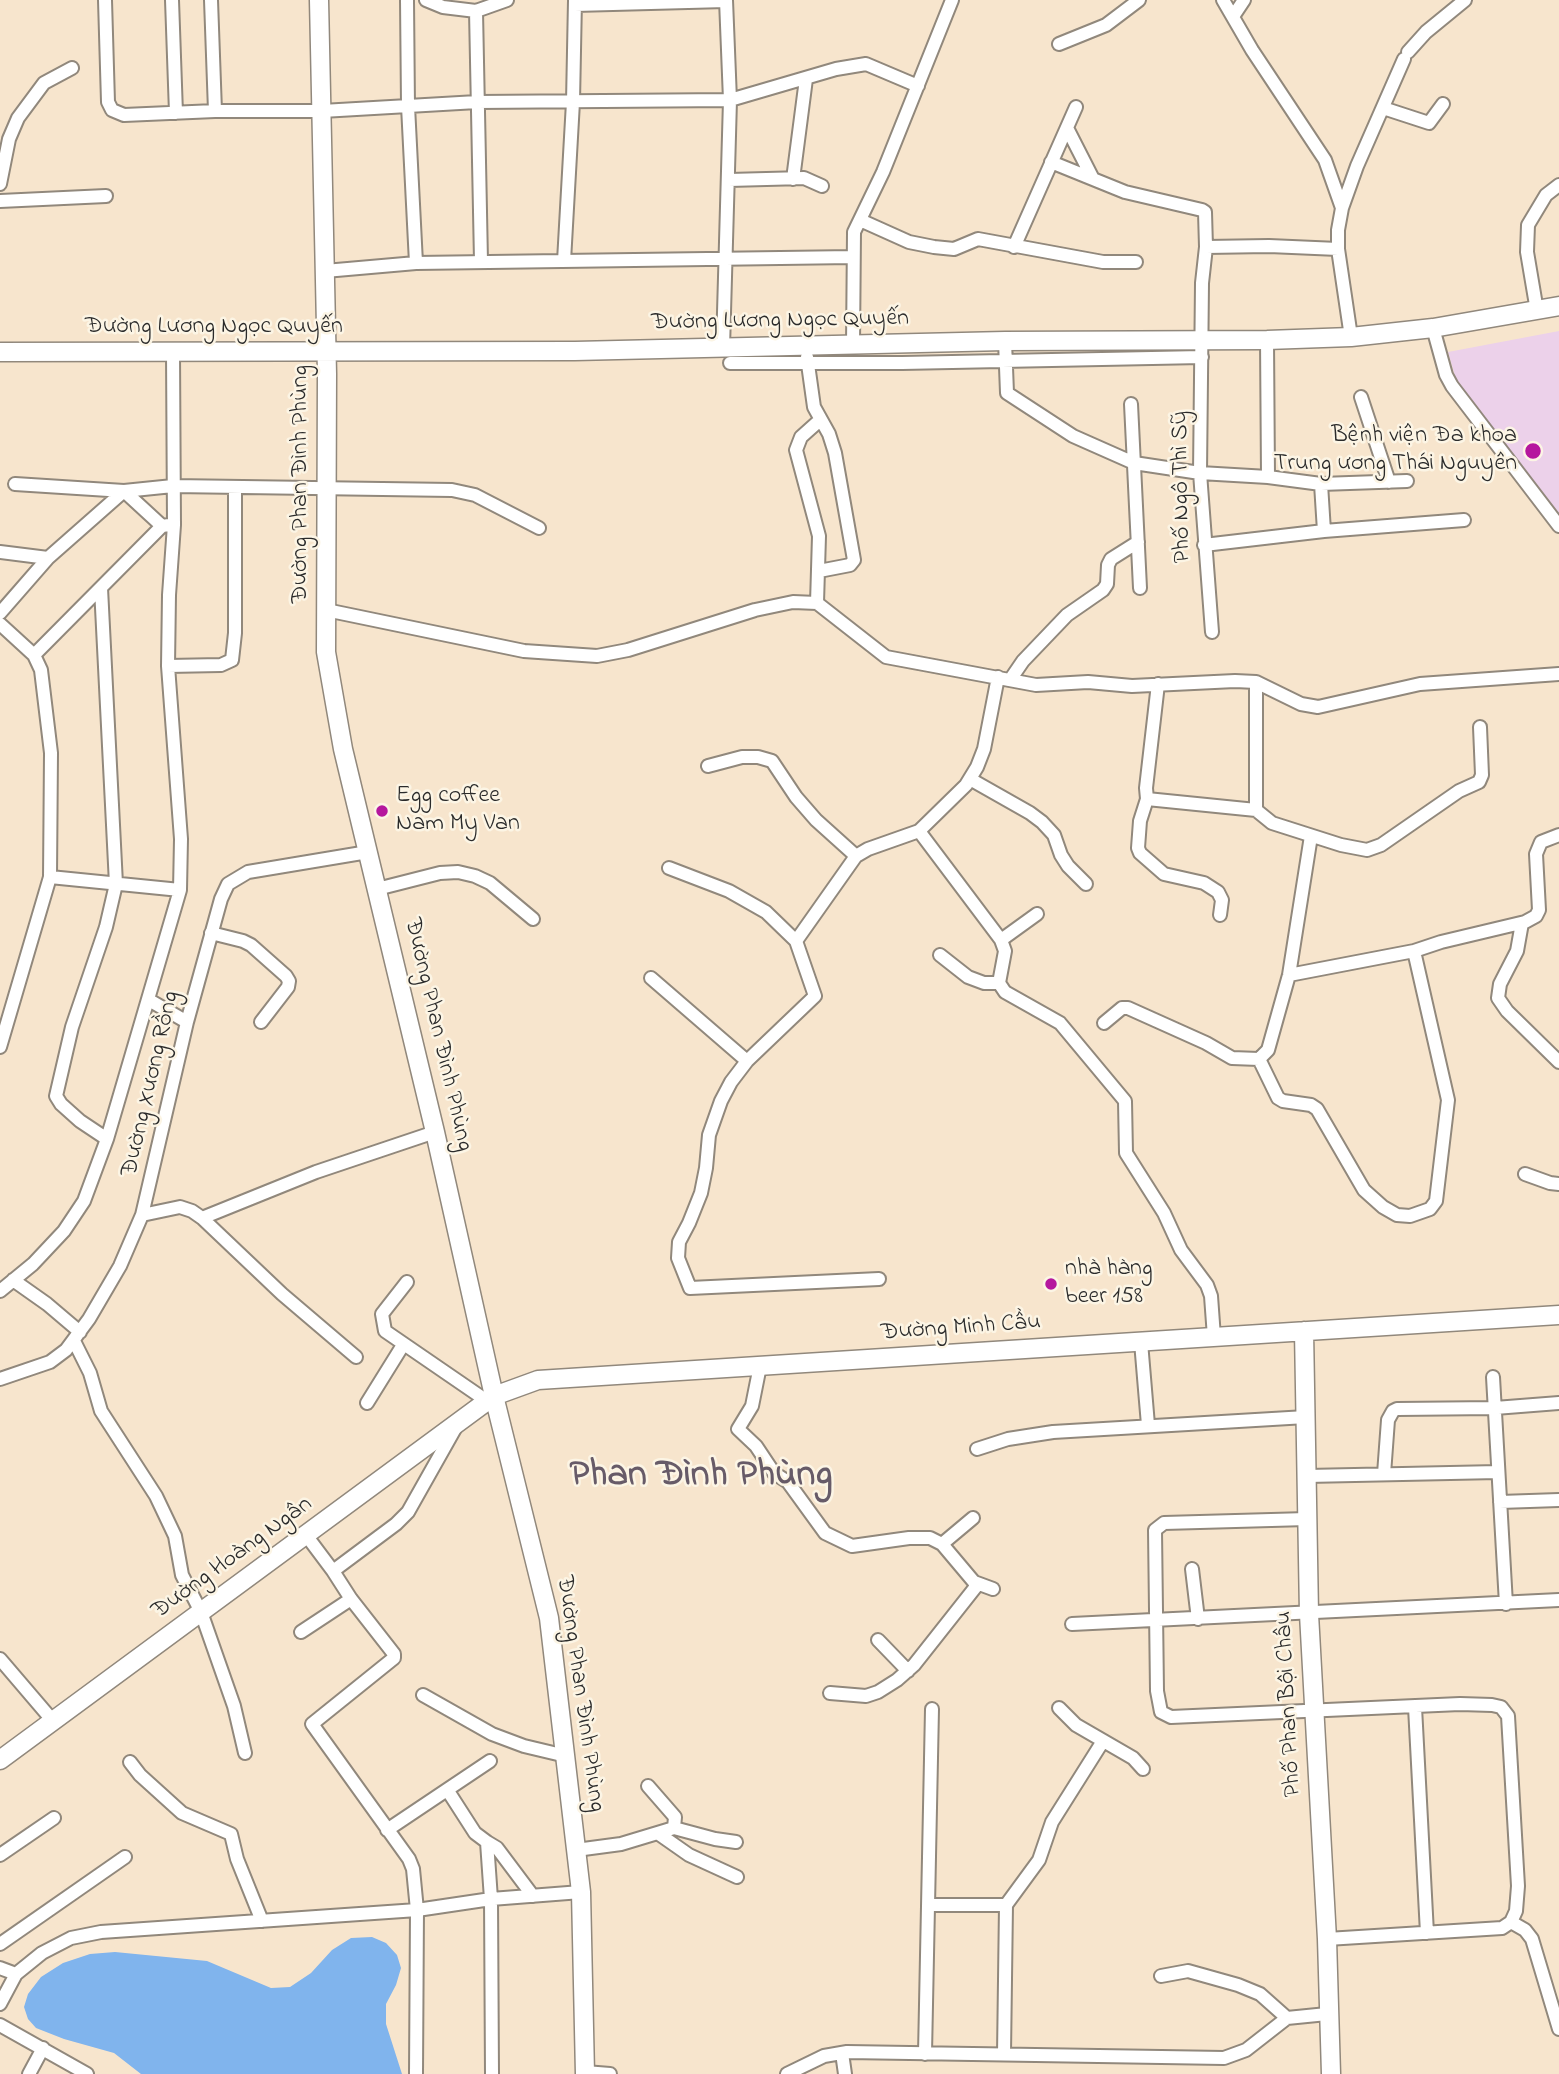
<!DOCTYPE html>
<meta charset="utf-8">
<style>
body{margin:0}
canvas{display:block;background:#f7e5cd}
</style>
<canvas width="1559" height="2074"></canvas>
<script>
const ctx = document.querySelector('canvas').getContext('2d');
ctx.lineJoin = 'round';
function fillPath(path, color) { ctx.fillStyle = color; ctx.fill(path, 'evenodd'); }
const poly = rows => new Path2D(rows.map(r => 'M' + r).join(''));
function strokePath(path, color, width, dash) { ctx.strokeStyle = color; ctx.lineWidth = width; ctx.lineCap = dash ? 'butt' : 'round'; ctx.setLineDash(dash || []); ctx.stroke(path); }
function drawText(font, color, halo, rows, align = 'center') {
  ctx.font = font + ' "Indie Flower",sans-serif'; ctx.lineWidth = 5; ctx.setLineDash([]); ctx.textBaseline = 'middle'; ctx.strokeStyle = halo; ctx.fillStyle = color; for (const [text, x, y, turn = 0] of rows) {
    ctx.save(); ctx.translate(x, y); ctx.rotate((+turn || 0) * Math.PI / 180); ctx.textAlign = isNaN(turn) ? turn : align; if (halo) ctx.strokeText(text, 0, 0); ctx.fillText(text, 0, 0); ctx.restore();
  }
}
const built = poly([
 [1559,331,1559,518,1457,383,1448,352]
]);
const water = poly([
 [372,1937,386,1943,397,1955,401,1968,396,1985,386,2004,386,2024,402,2074,141,2074,114,2053,64,2039,36,2028,28,2019,24,2007,28,1994,41,1977,63,1963,90,1954,115,1952,207,1961,271,1988,290,1987,311,1973,332,1950,351,1938]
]);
const street = poly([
 [105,0,108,102,112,110,124,115,215,111,322,111,477,102,730,100,836,69,866,64,918,86],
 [172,0,176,113],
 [211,0,215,111],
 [407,0,408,106,416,263],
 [426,0,443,7,476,11,507,0],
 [1223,0,1252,50,1325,160,1342,208],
 [575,5,726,1],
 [476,11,481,261],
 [1234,15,1244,0],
 [1059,44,1106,25,1139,0],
 [1408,52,1426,32,1465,0],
 [1383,108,1429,123,1443,104],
 [1067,128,1093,179],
 [1051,162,1125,192,1202,210,1205,212,1206,247,1202,283,1200,473,1212,632],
 [793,179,806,79],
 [729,180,804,178,822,186],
 [0,184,9,139,18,118,44,83,72,68],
 [0,201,106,196],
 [860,220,909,242,934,247,954,249,978,239,1103,262,1136,262],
 [1014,247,1076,107],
 [1206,247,1269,246,1338,249],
 [564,261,573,102,575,0],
 [325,271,416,263,853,257],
 [1537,311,1527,252,1528,225,1546,195,1559,185],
 [1433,328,1446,375,1452,386,1559,526],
 [1351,337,1338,249,1338,230,1342,208,1357,166,1404,59],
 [1267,340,1268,477],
 [1005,341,1007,393,1073,436,1134,463,1200,473,1268,477,1321,484,1407,481],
 [853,345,854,232,883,172,952,0],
 [723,348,730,100,726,0],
 [807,357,814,407,829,434,835,453,854,560,850,565,819,571],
 [730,363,902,363,1202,357],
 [1361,397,1389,482],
 [1131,404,1140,588],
 [15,484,124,491,173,486,452,490,475,495,539,528],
 [1321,484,1324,531],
 [1204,545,1324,531,1464,520],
 [0,552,48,558],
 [101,588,116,884,106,927,72,1027,56,1096,61,1104,80,1121,107,1139],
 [817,603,819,536,796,450,801,437,820,420],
 [326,610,524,651,597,656,628,650,755,610,793,602,817,603,886,657,1036,685,1088,682,1132,686,1235,681,1256,682,1301,704,1318,707,1420,684,1559,674],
 [0,613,48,558,124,491,162,526],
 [0,624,34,655,41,670,51,753,50,877,0,1047],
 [34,655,162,526,169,525],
 [168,666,221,665,232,660,235,633,235,487],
 [1010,680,1023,661,1067,615,1103,590,1107,584,1108,565,1111,559,1138,542],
 [1158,684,1146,788,1147,799,1256,810,1272,823,1341,845,1367,850,1381,845,1459,791,1479,782,1482,775,1480,727],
 [708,766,742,757,758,757,772,761,796,797,816,820,856,856],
 [970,779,1030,813,1042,822,1054,835,1061,855,1068,866,1086,884],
 [1147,799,1140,821,1138,848,1140,853,1164,874,1204,883,1218,892,1222,900,1220,915],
 [1256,810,1256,682],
 [919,831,1001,940,1005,951,999,983,1005,992,1060,1023,1125,1101,1126,1153,1164,1213,1181,1250,1207,1285,1211,1296,1214,1337],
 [669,868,729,891,766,912,796,941,815,996,747,1061,731,1082,721,1101,709,1135,706,1168,701,1193,689,1223,679,1242,678,1258,690,1288,879,1279],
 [50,877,180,890],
 [377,889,440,873,458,872,475,876,490,883,533,919],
 [1522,923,1517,951,1500,984,1498,998,1507,1011,1559,1062],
 [211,933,243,941,251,945,286,976,289,981,288,987,261,1022],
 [1001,940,1037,914],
 [796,941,856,856,868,849,919,831,966,785,977,767,984,749,998,677],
 [940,955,968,977,984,983,999,983],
 [1289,975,1414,951,1441,942,1525,922,1536,916,1539,910,1536,854,1541,842,1559,835],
 [651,978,747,1061],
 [149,1000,187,1022],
 [1104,1023,1122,1008,1128,1008,1206,1043,1232,1058,1259,1059,1268,1050,1289,975,1311,836],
 [1259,1059,1278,1098,1283,1101,1311,1105,1317,1109,1364,1190,1383,1207,1397,1215,1410,1216,1430,1209,1436,1201,1448,1100,1414,951],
 [1525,1174,1550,1183,1559,1184],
 [142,1215,180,1207,192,1211,202,1218,316,1172,435,1132],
 [202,1218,282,1294,356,1357],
 [13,1280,47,1304,80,1332],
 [407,1282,382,1314,385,1331,487,1401],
 [0,1291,33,1264,64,1231,84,1201,107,1139,180,890,181,839,168,666,169,595,174,525,173,352],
 [74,1341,90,1373,101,1411,156,1496,175,1536,182,1575,201,1612,234,1706,245,1753],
 [1141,1342,1148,1425],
 [760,1366,752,1406,738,1429,756,1446,774,1473,788,1482,825,1533,852,1546,909,1538,930,1538,942,1544,974,1582,993,1589],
 [1493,1377,1506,1604],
 [0,1379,50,1362,66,1350,89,1319,120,1266,142,1215,187,1022,221,899,228,884,248,872,368,852],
 [367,1403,403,1345],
 [977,1449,1008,1439,1053,1432,1306,1417],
 [1384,1474,1388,1420,1393,1411,1397,1409,1495,1408,1559,1403],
 [1307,1476,1498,1472],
 [1500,1502,1559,1500],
 [1307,1519,1164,1523,1155,1530,1157,1691,1161,1712,1171,1717,1460,1704,1492,1705,1501,1707,1508,1716,1518,1886,1516,1911,1511,1922,1502,1928,1327,1939],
 [306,1535,333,1571],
 [942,1544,973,1518],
 [1192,1569,1198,1619],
 [1072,1624,1559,1600],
 [301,1632,351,1599],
 [878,1640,908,1671],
 [0,1659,53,1721],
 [830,1693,866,1696,878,1692,897,1680,914,1665,978,1584],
 [423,1695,492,1734,524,1746,566,1756],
 [1415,1707,1427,1933],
 [1059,1708,1076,1725,1133,1758,1143,1769],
 [130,1762,140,1775,182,1813,231,1834,237,1859,262,1921],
 [648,1786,675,1817,674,1828],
 [448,1791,475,1833,487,1842,491,1899,492,2074],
 [387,1830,490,1761],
 [659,1834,689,1855,737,1877],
 [487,1842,497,1848,533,1896],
 [576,1850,621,1844,674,1828,715,1839,736,1842],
 [0,1855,54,1818],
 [928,1905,1006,1905],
 [1511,1922,1525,1930,1532,1939,1559,2029],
 [0,1944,125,1857],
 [0,1968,16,1974],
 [1161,1976,1188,1971,1238,1985,1260,1994,1287,2018],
 [0,2004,16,1974,42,1953,71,1938,101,1932,417,1910,491,1899,581,1892],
 [0,2025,87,2074],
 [842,2053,845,2074],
 [925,2054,932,1709],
 [1004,2054,1006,1905,1039,1860,1052,1822,1103,1741],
 [585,2072,610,2074],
 [29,2074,43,2048],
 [416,2074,417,1910,413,1869,409,1859,312,1724,394,1658,394,1654,351,1599,333,1571,396,1524,408,1512,457,1425],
 [787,2074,824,2056,847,2052,1224,2058,1246,2050,1287,2018,1327,2014]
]);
const secondary = poly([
 [319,0,327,374,326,652,343,749,435,1132,494,1396,549,1618,581,1892,585,2074],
 [0,352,575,351,1005,341,1267,340,1351,337,1433,328,1559,306],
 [1304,1331,1309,1614,1327,1939,1331,2074],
 [0,1760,494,1396,538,1380,1559,1315]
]);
const markers = [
 [1533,451,9,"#b5179e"],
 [382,811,7,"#b5179e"],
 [1051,1284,7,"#b5179e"]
];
const streetNames = [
 ["Đường Lương Ngọc Quyến",780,322,-1],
 ["Đường Lương Ngọc Quyến",214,328],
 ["Đường Phan Đình Phùng",302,484,-90],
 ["Phố Ngô Thì Sỹ",1183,487,-91],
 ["Đường Phan Đình Phùng",437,1035,77],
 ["Đường Xương Rồng",152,1084,-77],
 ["Đường Minh Cầu",961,1329,-4],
 ["Đường Hoàng Ngân",233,1559,-36],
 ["Đường Phan Đình Phùng",579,1694,82],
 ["Phố Phan Bội Châu",1290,1704,-93]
];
const poiNames = [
 ["Bệnh viện Đa khoa",1517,437,"right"],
 ["Trung ương Thái Nguyên",1517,465,"right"],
 ["Egg coffee",396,797],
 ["Nam My Van",396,825],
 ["nhà hàng",1065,1270],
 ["beer 158",1065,1298]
];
const townNames = [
 ["Phan Đình Phùng",701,1478]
];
fillPath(built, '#ecd1ea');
fillPath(water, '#80b4ed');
strokePath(street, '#91887c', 16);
strokePath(secondary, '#91887c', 21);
strokePath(street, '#fff', 12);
strokePath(secondary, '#fff', 18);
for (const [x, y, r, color] of markers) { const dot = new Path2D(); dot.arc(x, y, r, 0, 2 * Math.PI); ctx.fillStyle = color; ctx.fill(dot); strokePath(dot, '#fcf5e5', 2.5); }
drawText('24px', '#2b2b2b', '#fcf5e5', streetNames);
drawText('24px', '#2b2b2b', '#fcf5e5', poiNames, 'left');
drawText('bold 38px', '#675b68', '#fcf5e5', townNames);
</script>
